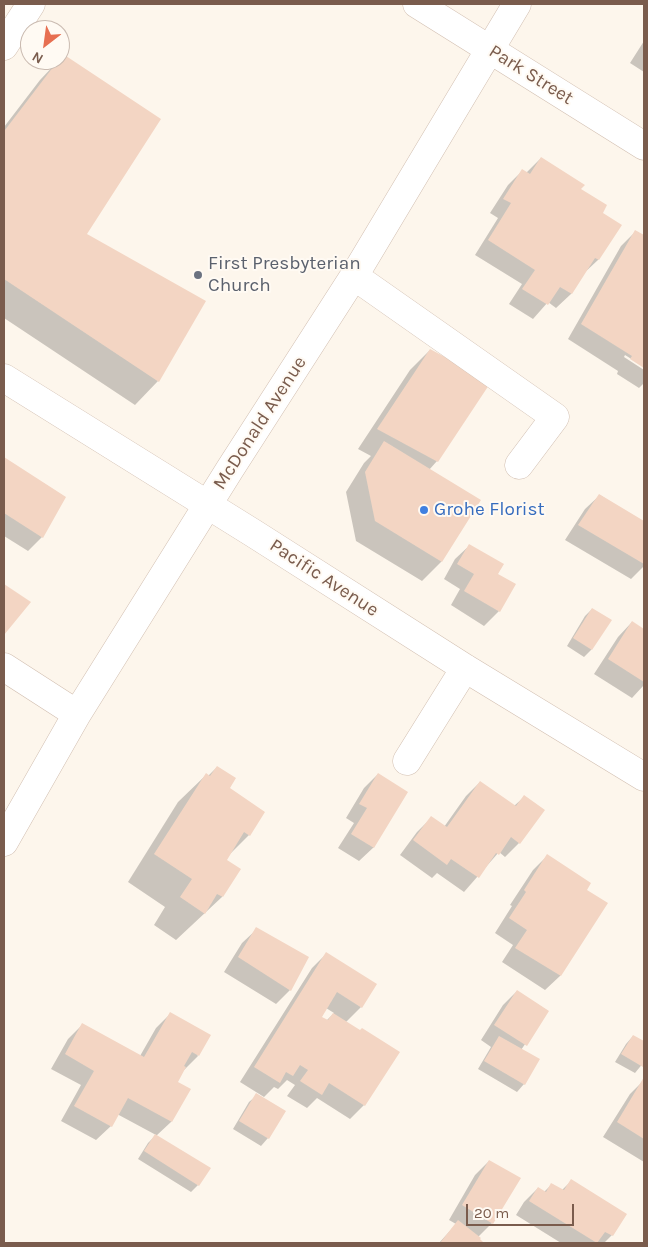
<!DOCTYPE html>
<style>
body{margin:0}
#map{position:relative;width:648px;height:1247px;overflow:hidden;background:#fdf6ec;font-family:Karla,sans-serif}
canvas{display:block}
.frame{position:absolute;inset:0;border:5px solid #7a5c4d;pointer-events:none}
.north{position:absolute;left:20px;top:20px;width:50px;height:50px;box-sizing:border-box;background:#fffaf3;border:1px solid #cabbb1;border-radius:50%;rotate:210deg;font-size:14px;font-weight:700;line-height:20px;text-align:center;color:#7a5c4d}
.north::after{content:'';display:block;margin:auto;width:18px;height:22px;background:#e76f51;clip-path:polygon(50% 0,100% 100%,50% 72%,0 100%)}
.scale{position:absolute;left:466px;top:1204px;width:108px;height:22px;box-sizing:border-box;border:2px solid #7a5c4d;border-top:0;padding-left:6px;font-size:15px;line-height:18px;white-space:nowrap;color:#7a5c4d;-webkit-text-stroke:4px #fffaf3;paint-order:stroke}
</style>
<div id="map">
<canvas width="648" height="1247"></canvas>
<div class="frame"></div>
<div class="north">N</div>
<div class="scale">20 m</div>
</div>
<script>
const ctx = document.querySelector('canvas').getContext('2d');
ctx.lineJoin = 'round';
function fillPath(path, color) { ctx.fillStyle = color; ctx.fill(path, 'evenodd'); }
const poly = rows => new Path2D(rows.map(r => 'M' + r).join(''));
function strokePath(path, color, width, dash) { ctx.strokeStyle = color; ctx.lineWidth = width; ctx.lineCap = dash ? 'butt' : 'round'; ctx.setLineDash(dash || []); ctx.stroke(path); }
function drawText(font, color, halo, rows, align = 'center') {
  ctx.font = font + ' Karla,sans-serif'; ctx.lineWidth = 4; ctx.setLineDash([]); ctx.textBaseline = 'middle'; ctx.strokeStyle = halo; ctx.fillStyle = color; for (const [text, x, y, turn = 0] of rows) {
    ctx.save(); ctx.translate(x, y); ctx.rotate((+turn || 0) * Math.PI / 180); ctx.textAlign = isNaN(turn) ? turn : align; if (halo) ctx.strokeText(text, 0, 0); ctx.fillText(text, 0, 0); ctx.restore();
  }
}
const shadow = poly([
 [644,41,644,72,630,63],
 [59,60,86,235,158,381,135,405,4,318,4,127,40,80],
 [541,158,580,190,601,214,620,225,598,260,583,274,571,294,556,308,548,302,533,319,509,304,522,284,475,255,498,218,490,213,508,185,522,171,526,173],
 [636,231,644,236,644,367,625,355,624,357,644,370,644,383,639,388,617,374,618,371,568,339,621,246],
 [430,350,489,382,437,461,429,470,479,500,441,562,422,581,356,541,346,492,364,463,371,456,358,449,410,370],
 [4,458,65,497,42,537,28,551,4,536],
 [600,495,644,523,644,566,631,579,565,540,585,509],
 [470,545,497,575,514,585,499,611,484,626,451,605,460,589,444,579,455,559],
 [592,609,610,620,591,650,584,657,567,646,585,616],
 [632,622,644,630,644,685,632,698,594,674,618,637],
 [217,767,228,789,264,812,249,835,227,857,222,897,176,940,154,925,165,907,128,882,178,802,206,775,208,776],
 [378,774,374,847,359,861,338,848,354,823,346,818,364,788],
 [480,782,514,806,524,797,519,843,505,857,499,852,464,892,437,873,432,878,400,855,417,832,431,818,444,827,466,796],
 [547,856,585,890,606,904,560,976,545,990,502,962,513,945,495,933,512,906,510,905,533,870],
 [257,929,290,990,276,1004,224,972,242,943],
 [326,954,361,1007,346,1022,364,1105,350,1119,317,1098,307,1108,287,1096,295,1085,287,1080,278,1089,274,1087,264,1097,240,1082,312,968],
 [326,1008,334,1013,326,1021,320,1017],
 [517,991,548,1011,521,1050,538,1060,524,1084,517,1092,478,1069,491,1047,481,1040,503,1005],
 [170,1014,198,1056,184,1070,176,1082,189,1090,171,1122,156,1136,198,1185,191,1192,138,1159,148,1143,156,1135,117,1114,111,1126,96,1140,61,1121,81,1085,51,1069,68,1039,82,1025,140,1056,156,1028],
 [633,1036,644,1043,644,1062,635,1073,615,1062,626,1044],
 [644,1080,644,1162,603,1137,630,1094],
 [257,1095,284,1112,268,1138,261,1146,233,1129,249,1102],
 [489,1161,492,1223,477,1238,483,1243,439,1243,456,1224,449,1220,475,1175],
 [571,1181,612,1235,604,1243,561,1243,516,1215,524,1202,538,1188,544,1192,552,1184,562,1190]
]);
const building = poly([
 [63,54,161,119,87,234,206,301,159,382,4,279,4,129,5,130],
 [541,157,585,185,581,189,607,205,603,213,622,225,599,260,595,258,572,294,560,287,548,305,522,289,535,270,488,240,511,203,503,199,522,169,530,174],
 [635,230,644,235,644,368,630,359,632,356,581,324],
 [430,349,491,382,438,462,377,429],
 [384,441,481,500,442,562,375,521,365,472],
 [4,457,66,497,43,538,4,513],
 [599,494,644,521,644,564,578,525],
 [469,544,504,564,498,574,516,584,500,612,464,591,474,574,457,564],
 [4,584,31,602,4,635],
 [592,608,612,620,592,650,573,638],
 [632,621,644,629,644,682,608,659],
 [217,766,236,778,230,788,265,812,250,836,244,832,227,860,241,869,223,897,217,894,205,914,180,897,192,879,154,854,206,773,210,776],
 [378,773,408,792,374,848,351,834,367,808,359,804],
 [480,781,516,806,524,795,545,810,520,844,511,837,499,855,496,853,479,878,451,859,447,865,413,840,431,816,447,827],
 [547,854,591,883,587,890,608,903,561,976,515,948,527,930,509,918,526,892,524,890],
 [256,927,309,957,291,991,238,957],
 [326,952,377,984,362,1008,337,992,322,1017,328,1020,333,1013,360,1030,362,1028,400,1052,365,1106,329,1083,322,1095,300,1081,308,1070,300,1065,293,1076,286,1072,280,1083,254,1067],
 [517,990,549,1011,527,1046,494,1025],
 [170,1012,211,1035,199,1056,192,1052,184,1066,186,1067,178,1082,191,1089,172,1122,128,1098,112,1127,74,1106,94,1071,65,1054,82,1023,144,1057],
 [633,1035,644,1041,644,1064,643,1067,621,1054],
 [499,1036,540,1059,525,1085,484,1061],
 [644,1077,644,1139,617,1122],
 [256,1093,286,1111,269,1139,239,1121],
 [155,1134,211,1168,199,1186,144,1151],
 [489,1160,521,1178,493,1224,462,1205],
 [571,1179,627,1214,613,1236,605,1232,597,1243,529,1201,538,1187,546,1192,551,1183,564,1190],
 [458,1220,481,1238,480,1239,484,1243,440,1243]
]);
const minor = poly([
 [417,4,644,146],
 [4,46,31,4],
 [354,276,555,417,519,465],
 [4,378,253,533,465,668,644,777],
 [4,667,77,714],
 [407,761,465,668],
 [4,842,77,714,230,469,354,276,517,4]
]);
const markers = [
 [198,275,5,"#6b7280"],
 [424,510,5,"#3f7fe0"]
];
const streetNames = [
 ["Park Street",531,75,32],
 ["McDonald Avenue",260,423,-57],
 ["Pacific Avenue",324,578,33]
];
const worshipNames = [
 ["First Presbyterian",208,264],
 ["Church",208,286]
];
const shopNames = [
 ["Grohe Florist",434,510]
];
fillPath(shadow, '#0003');
fillPath(building, '#f3d5c3');
strokePath(minor, '#d1beb0', 29);
strokePath(minor, '#fff', 28);
for (const [x, y, r, color] of markers) { const dot = new Path2D(); dot.arc(x, y, r, 0, 2 * Math.PI); ctx.fillStyle = color; ctx.fill(dot); strokePath(dot, '#fffaf3', 2); }
drawText('19px', '#7a5c4d', '#fffaf3', streetNames);
drawText('19px', '#5b616d', '#fffaf3', worshipNames, 'left');
drawText('19px', '#366cbe', '#fffaf3', shopNames, 'left');
</script>
